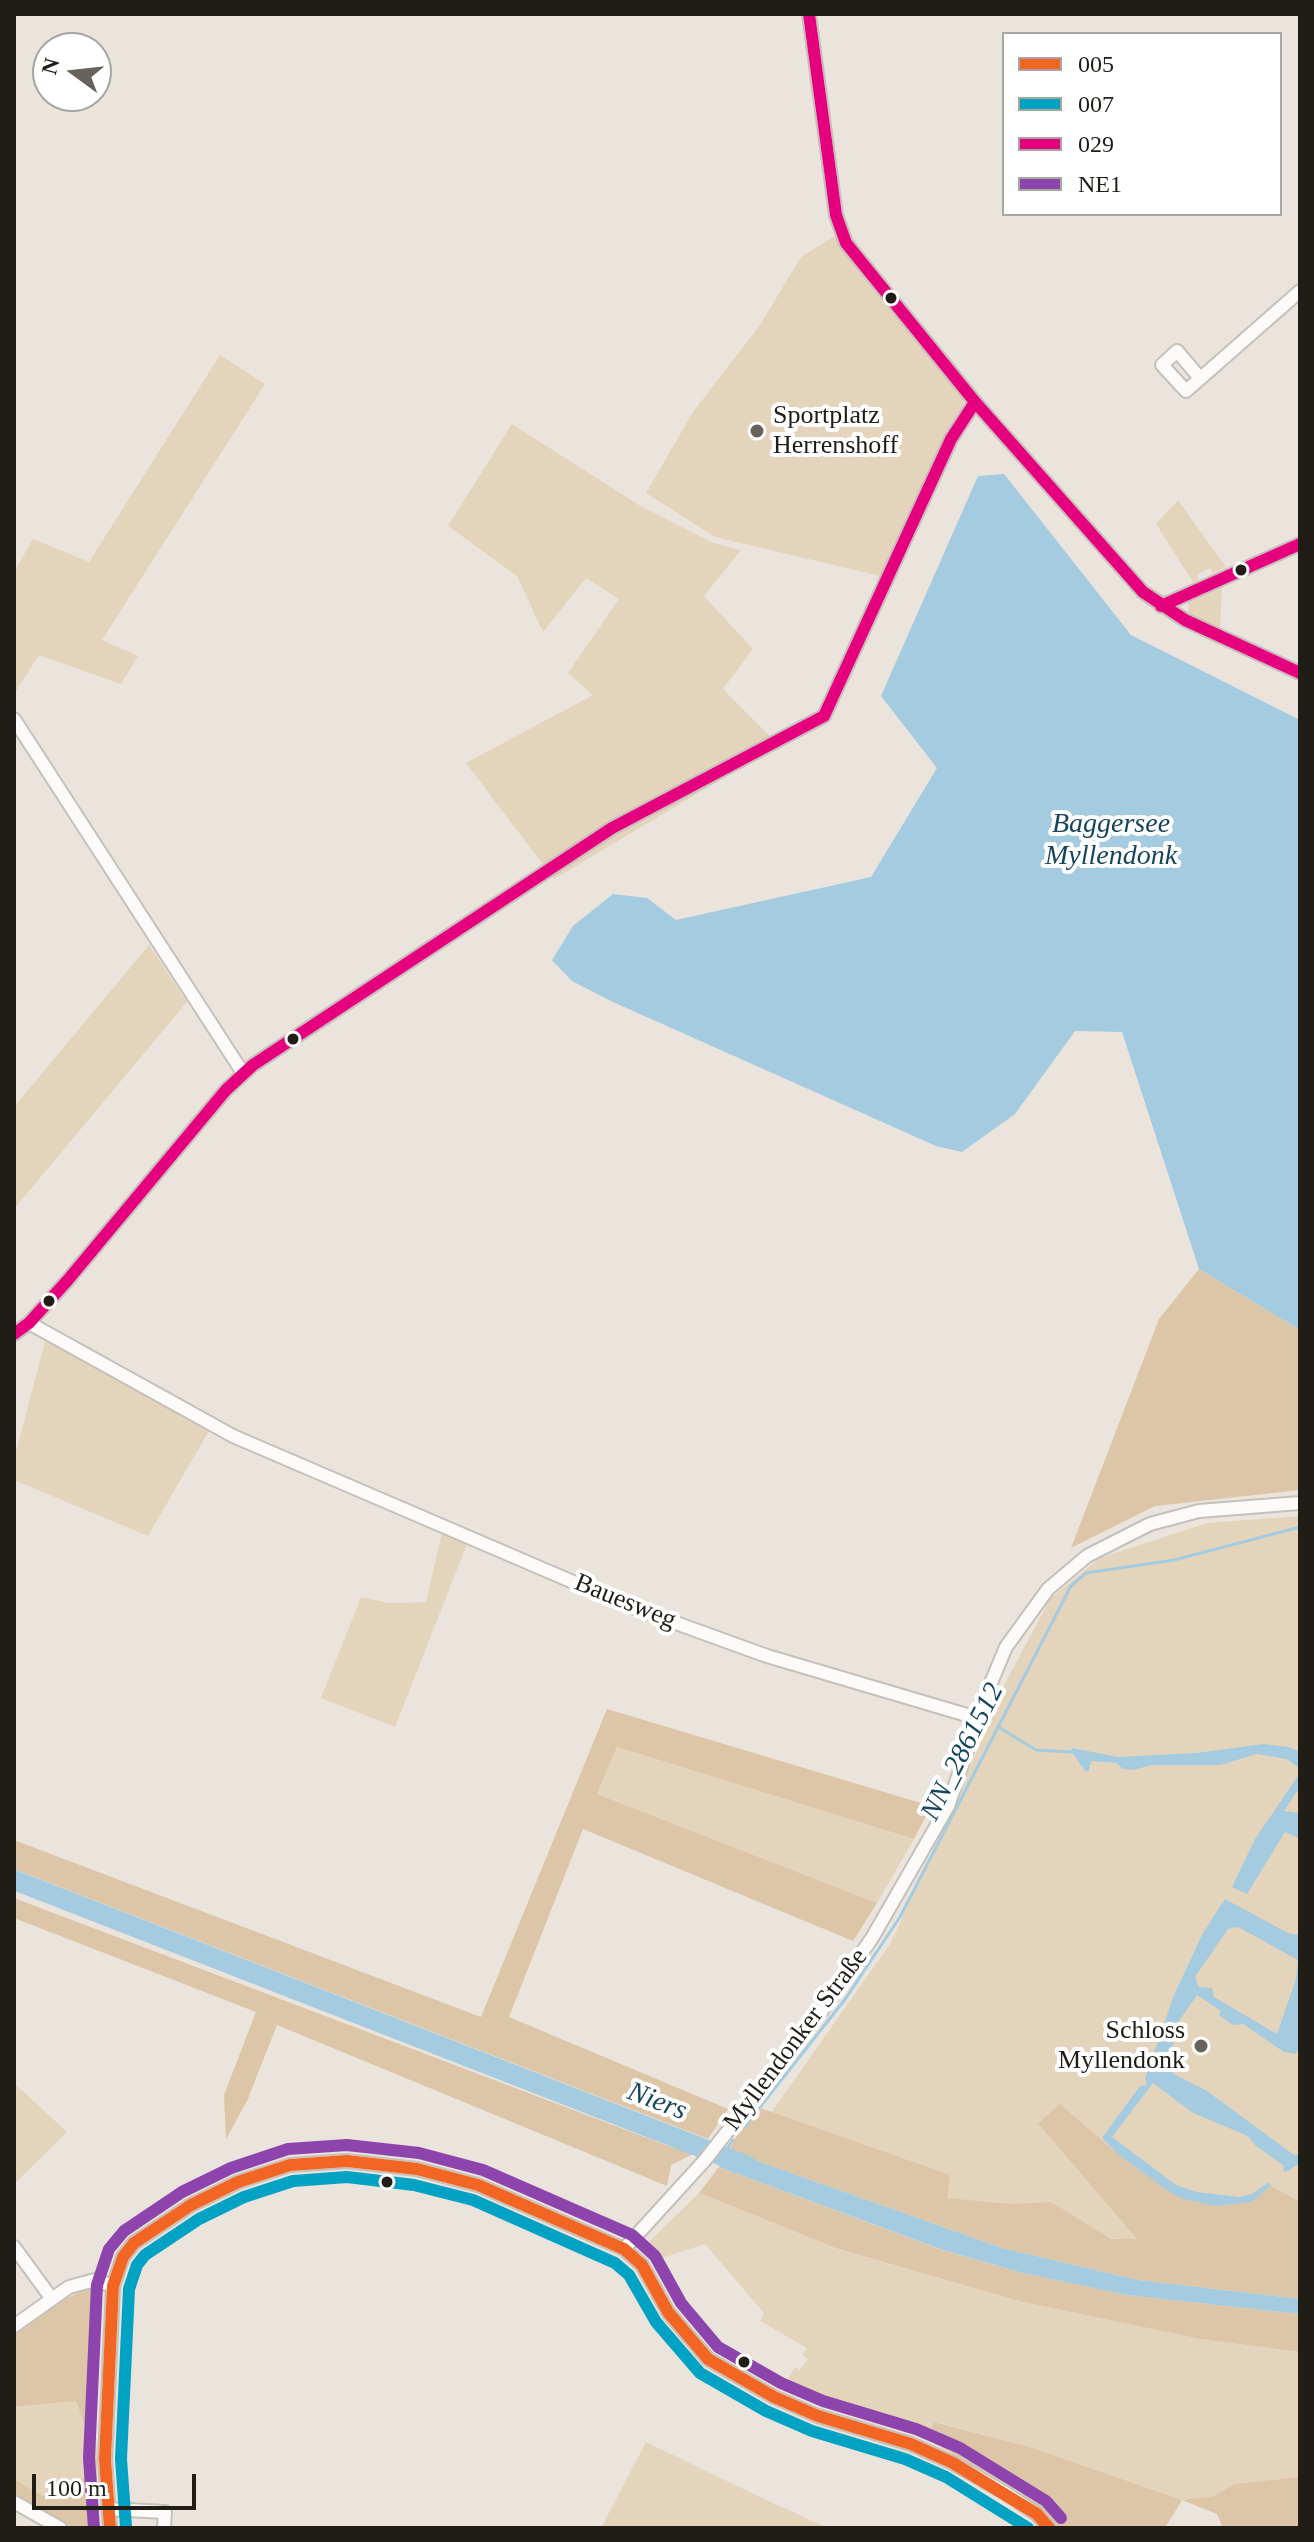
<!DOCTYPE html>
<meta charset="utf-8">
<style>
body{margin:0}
#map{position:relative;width:1314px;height:2542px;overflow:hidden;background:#eae4dc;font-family:Georgia,serif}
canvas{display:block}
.frame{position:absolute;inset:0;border:16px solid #201d17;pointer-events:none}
.legend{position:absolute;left:1002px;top:32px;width:280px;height:184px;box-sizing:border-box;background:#fff;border:2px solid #a6a5a2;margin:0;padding:10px 14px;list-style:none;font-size:24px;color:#201d17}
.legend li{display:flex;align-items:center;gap:16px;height:40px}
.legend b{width:40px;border:2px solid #a6a5a2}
.north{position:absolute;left:32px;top:32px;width:80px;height:80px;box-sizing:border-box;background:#fff;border:2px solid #a6a5a2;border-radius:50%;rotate:285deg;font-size:22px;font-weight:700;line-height:32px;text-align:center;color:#201d17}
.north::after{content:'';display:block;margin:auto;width:28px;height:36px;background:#67635c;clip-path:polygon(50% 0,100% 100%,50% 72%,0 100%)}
.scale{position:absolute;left:32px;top:2474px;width:164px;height:36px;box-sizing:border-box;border:4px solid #201d17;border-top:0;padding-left:10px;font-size:24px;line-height:28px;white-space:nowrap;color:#201d17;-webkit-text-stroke:6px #fff;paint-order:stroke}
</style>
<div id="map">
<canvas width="1314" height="2542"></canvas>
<div class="frame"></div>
<ul class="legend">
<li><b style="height:10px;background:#f26522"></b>005</li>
<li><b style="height:10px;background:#02a2c5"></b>007</li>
<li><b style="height:10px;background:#e5007d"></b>029</li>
<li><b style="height:10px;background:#8e44ad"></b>NE1</li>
</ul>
<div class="north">N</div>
<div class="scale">100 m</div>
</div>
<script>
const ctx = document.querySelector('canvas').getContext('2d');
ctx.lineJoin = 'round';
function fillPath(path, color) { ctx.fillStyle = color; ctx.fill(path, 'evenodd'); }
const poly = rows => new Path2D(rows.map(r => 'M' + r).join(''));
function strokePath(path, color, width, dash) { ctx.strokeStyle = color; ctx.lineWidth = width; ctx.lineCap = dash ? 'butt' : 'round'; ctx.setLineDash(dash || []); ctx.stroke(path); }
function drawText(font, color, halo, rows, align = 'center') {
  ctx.font = font + ' Georgia,serif'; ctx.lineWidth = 8; ctx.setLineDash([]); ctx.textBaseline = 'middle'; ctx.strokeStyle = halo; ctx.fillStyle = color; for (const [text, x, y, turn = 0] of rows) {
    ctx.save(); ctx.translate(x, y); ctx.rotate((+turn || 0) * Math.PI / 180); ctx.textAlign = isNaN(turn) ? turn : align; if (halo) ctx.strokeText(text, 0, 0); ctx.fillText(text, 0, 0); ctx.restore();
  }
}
const green = poly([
 [835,236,963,396,963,409,885,577,715,537,646,493,693,412,760,325,801,257],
 [220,355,265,384,102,640,138,656,121,684,39,655,14,694,14,572,33,539,89,562],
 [512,424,639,505,713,543,741,550,704,596,753,649,723,689,779,745,554,879,466,763,593,695,568,673,619,599,586,578,543,632,517,576,448,526],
 [1178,500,1226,567,1213,573,1210,568,1197,575,1199,579,1193,582,1156,524],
 [1222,588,1220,630,1188,615,1189,602],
 [149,945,187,1002,14,1209,14,1107],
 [46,1338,210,1429,148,1536,14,1480,14,1459],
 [1300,1516,1300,2272,1004,2219,761,2127,890,1944,956,1803,1000,1693,1050,1599,1100,1558,1207,1523],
 [442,1533,467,1544,395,1727,321,1698,361,1597,389,1603,426,1602],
 [617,1747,914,1839,877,1903,597,1794],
 [14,2083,67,2132,14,2184],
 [699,2193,840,2250,1019,2301,1200,2339,1300,2352,1300,2477,1234,2484,1214,2496,1182,2500,1030,2447,948,2425,934,2422,927,2439,819,2405,783,2387,795,2367,800,2370,808,2359,802,2355,807,2348,760,2321,764,2313,705,2244,656,2260,648,2243],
 [76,2401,86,2429,84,2478,43,2496,14,2479,14,2407],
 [646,2442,760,2497,828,2528,601,2528]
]);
const forest = poly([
 [1199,1269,1300,1330,1300,1490,1155,1506,1071,1548,1159,1319],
 [607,1709,931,1806,914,1839,617,1747,597,1794,877,1903,853,1941,583,1829,509,2017,728,2109,708,2139,14,1869,14,1840,481,2017],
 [14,1898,671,2147,684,2146,693,2154,671,2165,667,2186,277,2025,247,2101,226,2139,224,2095,256,2012,14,1918],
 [1060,2104,1119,2155,1168,2191,1216,2206,1251,2202,1271,2186,1300,2202,1300,2299,1138,2280,1002,2248,729,2151,752,2105,950,2175,947,2198,1011,2204,1051,2202,1111,2239,1137,2239,1038,2123],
 [719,2167,942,2250,1023,2273,1127,2295,1300,2314,1300,2352,1200,2339,1019,2301,838,2249,699,2193],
 [89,2288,98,2290,102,2296,95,2404,99,2528,73,2528,14,2493,14,2479,43,2496,84,2478,86,2429,76,2401,14,2407,14,2333,67,2298],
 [934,2422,1030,2447,1182,2500,1214,2496,1234,2484,1300,2477,1300,2528,1223,2528,1217,2514,1182,2500,1165,2528,1060,2528,1020,2492,927,2439]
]);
const water = poly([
 [1004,474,1131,635,1300,720,1300,1330,1199,1269,1122,1032,1075,1031,1015,1114,962,1152,936,1146,613,1002,572,981,552,960,573,926,613,894,647,898,676,920,871,877,937,768,881,696,978,476],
 [1263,1744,1289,1747,1300,1752,1300,1769,1287,1759,1257,1754,1220,1765,1152,1765,1133,1770,1123,1769,1116,1763,1091,1761,1089,1771,1085,1771,1072,1752,1072,1748,1118,1757,1197,1753],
 [1300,1773,1300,1787,1284,1811,1300,1813,1300,1839,1285,1832,1247,1894,1232,1887,1255,1839],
 [1225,1899,1288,1933,1300,1935,1299,2049,1295,2054,1284,2052,1243,2024,1233,2025,1219,2015,1221,2011,1197,1995,1179,2021,1168,2063,1174,2074,1207,2091,1294,2155,1300,2155,1300,2163,1286,2172,1283,2170,1284,2166,1255,2145,1248,2136,1193,2113,1153,2083,1112,2137,1176,2185,1197,2192,1239,2197,1252,2194,1269,2182,1271,2186,1251,2202,1216,2206,1183,2199,1168,2191,1119,2155,1102,2138,1140,2086,1147,2085,1145,2078,1174,1995,1203,1933],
 [1238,1927,1298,1960,1296,1979,1277,2034,1214,1997,1212,1988,1199,1987,1195,1977,1228,1929],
 [729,2151,1002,2248,1138,2280,1300,2299,1300,2314,1127,2295,1023,2273,943,2250,719,2167]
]);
const stream = poly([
 [1000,1728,1036,1750,1072,1752],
 [745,2126,846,1998,900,1917,1071,1586,1086,1573,1174,1560,1300,1527],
 [722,2157,733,2140]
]);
const river = poly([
 [14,1880,748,2166]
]);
const minor = poly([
 [809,14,836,215,846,243,975,402,1143,592,1185,620,1300,673],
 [1200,378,1177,351,1162,365,1186,391,1300,291],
 [1161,606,1300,544],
 [14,719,243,1073],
 [29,1323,233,1436,629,1606,767,1656,977,1718],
 [14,1334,29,1323,67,1281,226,1090,253,1065,612,828,824,716,951,439,975,402],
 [14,2247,52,2299],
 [624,2249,705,2160,818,2016,872,1938,948,1806,985,1697,1006,1647,1048,1589,1087,1556,1150,1524,1199,1511,1300,1503],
 [14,2326,69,2287,95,2280,113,2286],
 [14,2502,60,2528],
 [108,2509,165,2512,164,2528],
 [110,2528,105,2459,112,2310,113,2286,123,2257,134,2243,191,2205,238,2182,290,2165,347,2161,417,2169,478,2185,624,2249,642,2265,668,2312,708,2359,774,2397,818,2416,911,2444,953,2463,1007,2494,1037,2514,1049,2528]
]);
const bus1 = poly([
 [110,2528,105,2459,113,2286,123,2257,134,2243,191,2205,238,2182,290,2165,347,2161,417,2169,478,2185,624,2249,642,2265,668,2312,708,2359,774,2397,818,2416,911,2444,953,2463,1037,2514,1049,2528]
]);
const bus2 = poly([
 [126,2527,121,2459,129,2289,137,2265,145,2255,199,2219,244,2197,293,2181,347,2177,414,2185,473,2200,615,2263,629,2275,656,2322,700,2373,766,2411,812,2431,905,2459,946,2477,1028,2528]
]);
const bus3 = poly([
 [809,14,836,215,846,243,975,402,1143,592,1185,620,1300,673],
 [1161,606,1300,544],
 [14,1334,29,1323,67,1281,226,1090,253,1065,612,828,824,716,951,439,975,402]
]);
const bus4 = poly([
 [94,2528,89,2458,97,2285,109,2249,124,2231,182,2192,231,2168,288,2149,347,2145,419,2153,483,2170,632,2235,655,2256,681,2303,718,2347,781,2383,823,2401,916,2429,960,2448,1046,2501,1061,2518]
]);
const markers = [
 [891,298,7,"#201d17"],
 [757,431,8,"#67635c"],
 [1241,570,7,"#201d17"],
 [293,1039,7,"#201d17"],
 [49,1301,7,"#201d17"],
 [1201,2046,8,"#67635c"],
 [387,2182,7,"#201d17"],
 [744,2362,7,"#201d17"]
];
const poiNames = [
 ["Sportplatz",773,416],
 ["Herrenshoff",773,446],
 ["Schloss",1185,2031,"right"],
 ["Myllendonk",1185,2061,"right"]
];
const streetNames = [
 ["Bauesweg",625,1602,22],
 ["Myllendonker Straße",796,2040,-53]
];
const waterNames = [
 ["Baggersee",1111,825],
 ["Myllendonk",1111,857],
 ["NN_2861512",963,1752,-63],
 ["Niers",657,2102,21]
];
fillPath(green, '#e5d4bc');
fillPath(forest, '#ddc6a8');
fillPath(water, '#a4cbe0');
strokePath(stream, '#a4cbe0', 3);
strokePath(river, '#a4cbe0', 20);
strokePath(minor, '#c5c0ba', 16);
strokePath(minor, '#fcfbfa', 12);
strokePath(bus1, '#f26522', 12);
strokePath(bus2, '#02a2c5', 12);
strokePath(bus3, '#e5007d', 12);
strokePath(bus4, '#8e44ad', 12);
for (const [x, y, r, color] of markers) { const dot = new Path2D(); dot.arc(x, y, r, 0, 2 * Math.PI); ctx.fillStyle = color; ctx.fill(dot); strokePath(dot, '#fff', 3); }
drawText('26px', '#201d17', '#fff', poiNames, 'left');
drawText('26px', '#201d17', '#fff', streetNames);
drawText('italic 28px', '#16455c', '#fff', waterNames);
</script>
